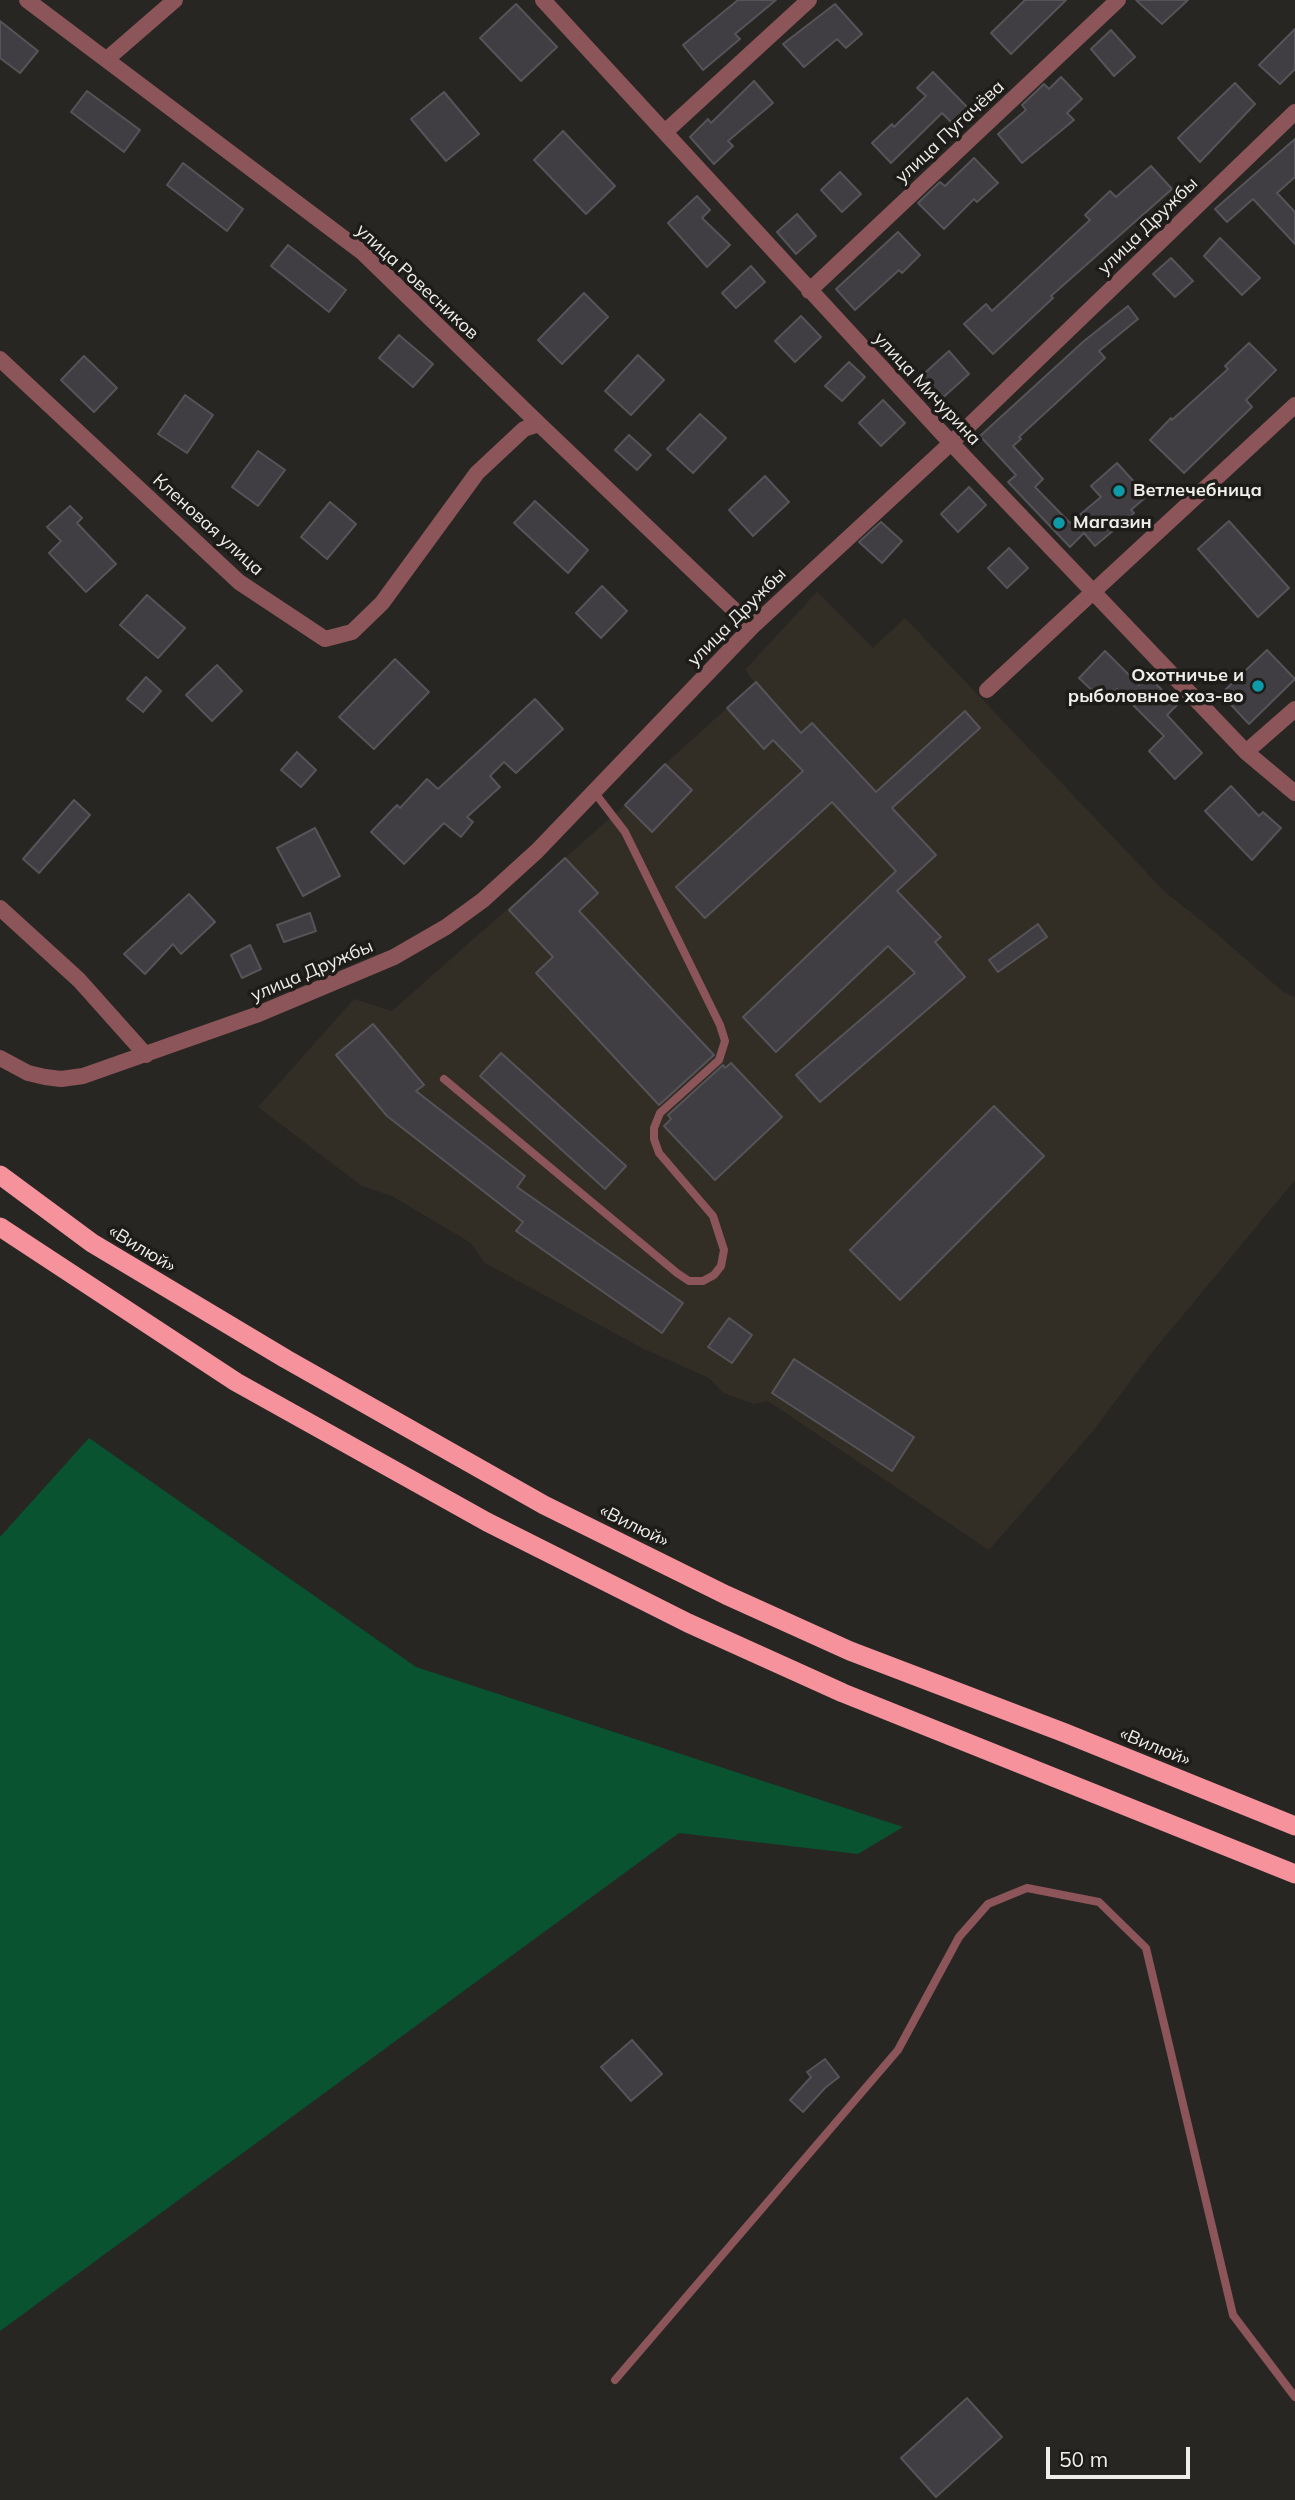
<!DOCTYPE html>
<meta charset="utf-8">
<style>
body{margin:0}
#map{position:relative;width:1295px;height:2500px;overflow:hidden;background:#282622;font-family:Mulish,sans-serif}
canvas{display:block}
.scale{position:absolute;left:1046px;top:2447px;width:144px;height:32px;box-sizing:border-box;border:4px solid #efeeeb;border-top:0;padding-left:9px;font-size:21px;line-height:24px;white-space:nowrap;color:#efeeeb;-webkit-text-stroke:5px #1e1c19;paint-order:stroke}
</style>
<div id="map">
<canvas width="1295" height="2500"></canvas>
<div class="scale">50 m</div>
</div>
<script>
const ctx = document.querySelector('canvas').getContext('2d');
ctx.lineJoin = 'round';
function fillPath(path, color) { ctx.fillStyle = color; ctx.fill(path, 'evenodd'); }
const poly = rows => new Path2D(rows.map(r => 'M' + r).join(''));
function strokePath(path, color, width, dash) { ctx.strokeStyle = color; ctx.lineWidth = width; ctx.lineCap = dash ? 'butt' : 'round'; ctx.setLineDash(dash || []); ctx.stroke(path); }
function drawText(font, color, halo, rows, align = 'center') {
  ctx.font = font + ' Mulish,sans-serif'; ctx.lineWidth = 7; ctx.setLineDash([]); ctx.textBaseline = 'middle'; ctx.strokeStyle = halo; ctx.fillStyle = color; for (const [text, x, y, turn = 0] of rows) {
    ctx.save(); ctx.translate(x, y); ctx.rotate((+turn || 0) * Math.PI / 180); ctx.textAlign = isNaN(turn) ? turn : align; if (halo) ctx.strokeText(text, 0, 0); ctx.fillText(text, 0, 0); ctx.restore();
  }
}
const built = poly([
 [817,592,873,648,905,618,1164,891,1210,928,1282,991,1295,997,1295,1180,1149,1356,1093,1431,989,1550,768,1401,754,1404,724,1393,709,1378,644,1349,485,1263,471,1243,392,1196,362,1186,258,1107,354,999,392,1011,625,805,665,764,755,683,745,670]
]);
const green = poly([
 [89,1438,416,1667,903,1827,858,1854,679,1833,0,2331,0,1537]
]);
const building = poly([
 [738,0,776,0,735,34,740,39,703,70,683,45,738,0],
 [1025,0,1066,0,1011,54,991,33,1025,0],
 [1136,0,1188,0,1162,24,1136,0],
 [516,4,557,47,521,81,480,38,516,4],
 [835,4,862,34,846,48,837,39,804,67,783,44,835,4],
 [0,21,38,51,20,73,0,58,0,21],
 [1295,29,1295,69,1280,84,1259,65,1295,29],
 [1111,30,1135,57,1114,76,1091,49,1111,30],
 [933,72,968,108,952,123,942,113,891,163,872,143,892,124,894,127,926,96,917,88,933,72],
 [1061,77,1082,99,1067,113,1074,120,1022,163,998,134,1026,110,1022,105,1044,84,1049,89,1061,77],
 [754,81,773,103,728,141,733,146,714,164,690,137,708,119,711,123,754,81],
 [1235,83,1255,104,1200,162,1178,138,1235,83],
 [87,91,140,130,124,152,71,112,87,91],
 [444,92,479,134,446,161,411,119,444,92],
 [563,131,615,186,586,214,534,160,563,131],
 [1295,139,1295,177,1277,193,1295,212,1295,244,1253,199,1227,222,1215,209,1295,139],
 [974,158,998,183,977,202,974,199,944,229,918,203,940,182,945,186,974,158],
 [183,163,243,209,227,231,167,185,183,163],
 [1151,166,1172,189,1051,296,1053,298,993,354,964,324,986,304,992,311,1090,220,1085,215,1110,191,1116,197,1151,166],
 [840,172,861,194,842,212,821,190,840,172],
 [697,196,710,210,702,218,730,245,707,267,668,223,697,196],
 [797,214,816,236,796,254,777,232,797,214],
 [898,232,920,255,902,273,899,270,855,310,836,289,898,232],
 [1220,238,1260,278,1242,295,1204,256,1220,238],
 [288,245,346,290,329,312,271,266,288,245],
 [1171,258,1193,281,1175,297,1153,274,1171,258],
 [751,266,765,282,736,308,722,293,751,266],
 [584,293,608,317,562,364,538,340,584,293],
 [1128,306,1138,319,1099,351,1105,358,1019,437,1021,439,1013,446,1043,479,1035,487,1070,523,1101,497,1091,486,1117,463,1147,496,1131,510,1134,513,1095,546,1084,533,1070,547,1008,482,1016,475,980,436,1084,341,1128,306],
 [801,316,821,337,795,362,775,341,801,316],
 [399,335,433,364,413,387,379,358,399,335],
 [1249,343,1276,370,1246,400,1252,407,1184,473,1150,440,1171,418,1172,420,1228,369,1225,366,1249,343],
 [949,351,969,374,938,402,917,380,949,351],
 [638,355,664,380,631,415,605,391,638,355],
 [84,356,117,388,94,412,61,380,84,356],
 [849,362,865,377,842,401,825,386,849,362],
 [185,395,213,415,187,453,158,434,185,395],
 [883,400,905,423,881,446,859,423,883,400],
 [700,414,726,438,693,473,667,449,700,414],
 [629,435,651,455,637,470,615,450,629,435],
 [258,451,285,470,258,506,232,487,258,451],
 [765,476,789,502,753,536,729,510,765,476],
 [969,487,986,505,958,532,941,514,969,487],
 [535,501,588,550,568,573,514,523,535,501],
 [330,502,356,524,327,559,301,537,330,502],
 [70,506,82,518,77,523,116,564,86,592,49,553,61,541,47,527,70,506],
 [1229,521,1289,588,1258,617,1198,549,1229,521],
 [881,522,902,541,882,563,859,542,881,522],
 [1009,548,1028,568,1007,588,988,568,1009,548],
 [602,586,627,611,601,638,576,613,602,586],
 [147,595,185,628,158,658,120,625,147,595],
 [1267,650,1295,679,1249,724,1221,694,1267,650],
 [1105,651,1139,685,1148,676,1177,705,1167,715,1202,753,1175,779,1149,751,1164,736,1117,689,1104,702,1079,678,1105,651],
 [395,659,429,692,374,749,339,717,395,659],
 [217,665,242,691,212,721,186,695,217,665],
 [146,677,161,691,143,712,127,699,146,677],
 [756,682,801,733,812,723,876,792,965,711,980,728,892,808,936,855,897,891,941,937,935,942,965,977,820,1102,796,1075,915,973,888,946,776,1052,743,1017,896,871,832,802,705,918,676,887,803,771,773,740,764,749,727,708,756,682],
 [535,699,563,729,516,773,504,762,490,776,500,787,467,817,473,822,461,837,444,823,404,864,371,832,397,805,400,808,427,779,438,789,535,699],
 [297,752,316,770,301,787,281,770,297,752],
 [665,764,692,790,652,832,625,805,665,764],
 [1231,786,1259,816,1263,812,1281,828,1252,860,1205,811,1231,786],
 [74,800,90,815,39,873,23,859,74,800],
 [315,828,340,876,303,896,277,848,315,828],
 [565,858,598,893,579,911,714,1055,659,1105,536,973,553,957,509,910,565,858],
 [189,894,215,922,181,954,173,944,145,974,124,954,189,894],
 [310,913,316,931,284,942,277,925,310,913],
 [1038,924,1047,937,998,972,989,960,1038,924],
 [250,945,261,969,242,978,231,955,250,945],
 [373,1024,424,1085,416,1091,525,1176,517,1187,683,1303,662,1333,516,1231,523,1222,387,1116,336,1055,373,1024],
 [501,1053,626,1166,605,1189,480,1076,501,1053],
 [731,1063,782,1117,715,1180,664,1126,671,1119,668,1115,723,1065,725,1068,731,1063],
 [994,1106,1044,1156,900,1300,850,1250,994,1106],
 [729,1318,752,1335,732,1363,708,1347,729,1318],
 [794,1359,914,1437,892,1471,772,1393,794,1359],
 [632,2040,662,2074,631,2101,601,2067,632,2040],
 [825,2059,839,2077,825,2088,803,2112,790,2100,811,2077,807,2072,825,2059],
 [967,2398,1002,2437,936,2497,901,2458,967,2398]
]);
const service = poly([
 [444,1079,677,1273,689,1281,703,1281,714,1275,721,1266,724,1250,713,1216,659,1153,654,1139,654,1128,660,1113,719,1060,725,1041,720,1025,625,832,595,793],
 [615,2380,898,2050,959,1937,988,1904,1027,1888,1099,1902,1146,1948,1233,2315,1295,2397]
]);
const minor = poly([
 [27,0,362,252,539,424,752,627],
 [543,0,951,443,1246,752,1295,793],
 [107,59,175,0],
 [665,132,809,0],
 [809,291,1118,0],
 [0,359,239,582,325,639,352,632,382,603,477,473,524,429,539,424],
 [987,690,1295,405],
 [1246,752,1295,709],
 [0,908,79,980,146,1055],
 [0,1058,28,1073,45,1077,61,1079,83,1076,256,1015,394,957,446,927,483,900,537,851,752,627,951,443,1295,112]
]);
const trunk = poly([
 [0,1175,92,1243,286,1359,544,1505,726,1595,850,1651,1065,1733,1295,1826],
 [0,1227,236,1382,487,1522,688,1623,843,1693,1295,1874]
]);
const markers = [
 [1119,491,7,"#0f9aa8"],
 [1059,523,7,"#0f9aa8"],
 [1258,686,7,"#0f9aa8"]
];
const streetNames = [
 ["улица Пугачёва",950,132,-43],
 ["улица Дружбы",1148,226,-44],
 ["улица Ровесников",417,282,43],
 ["улица Мичурина",927,389,47],
 ["Кленовая улица",208,525,42],
 ["улица Дружбы",737,617,-45],
 ["улица Дружбы",312,971,-23],
 ["«Вилюй»",142,1249,31],
 ["«Вилюй»",634,1526,26],
 ["«Вилюй»",1155,1747,22]
];
const poiNames = [
 ["Ветлечебница",1133,491],
 ["Магазин",1073,523],
 ["Охотничье и",1244,676,"right"],
 ["рыболовное хоз-во",1244,697,"right"]
];
fillPath(built, '#332e25');
fillPath(green, '#095331');
fillPath(building, '#403e43');
strokePath(building, '#555458', 2);
strokePath(service, '#8c5559', 8);
strokePath(minor, '#8c5559', 16);
strokePath(trunk, '#f6929c', 19);
for (const [x, y, r, color] of markers) { const dot = new Path2D(); dot.arc(x, y, r, 0, 2 * Math.PI); ctx.fillStyle = color; ctx.fill(dot); strokePath(dot, '#1e1c19', 2.5); }
drawText('18px', '#efeeeb', '#1e1c19', streetNames);
drawText('bold 18px', '#efeeeb', '#1e1c19', poiNames, 'left');
</script>
